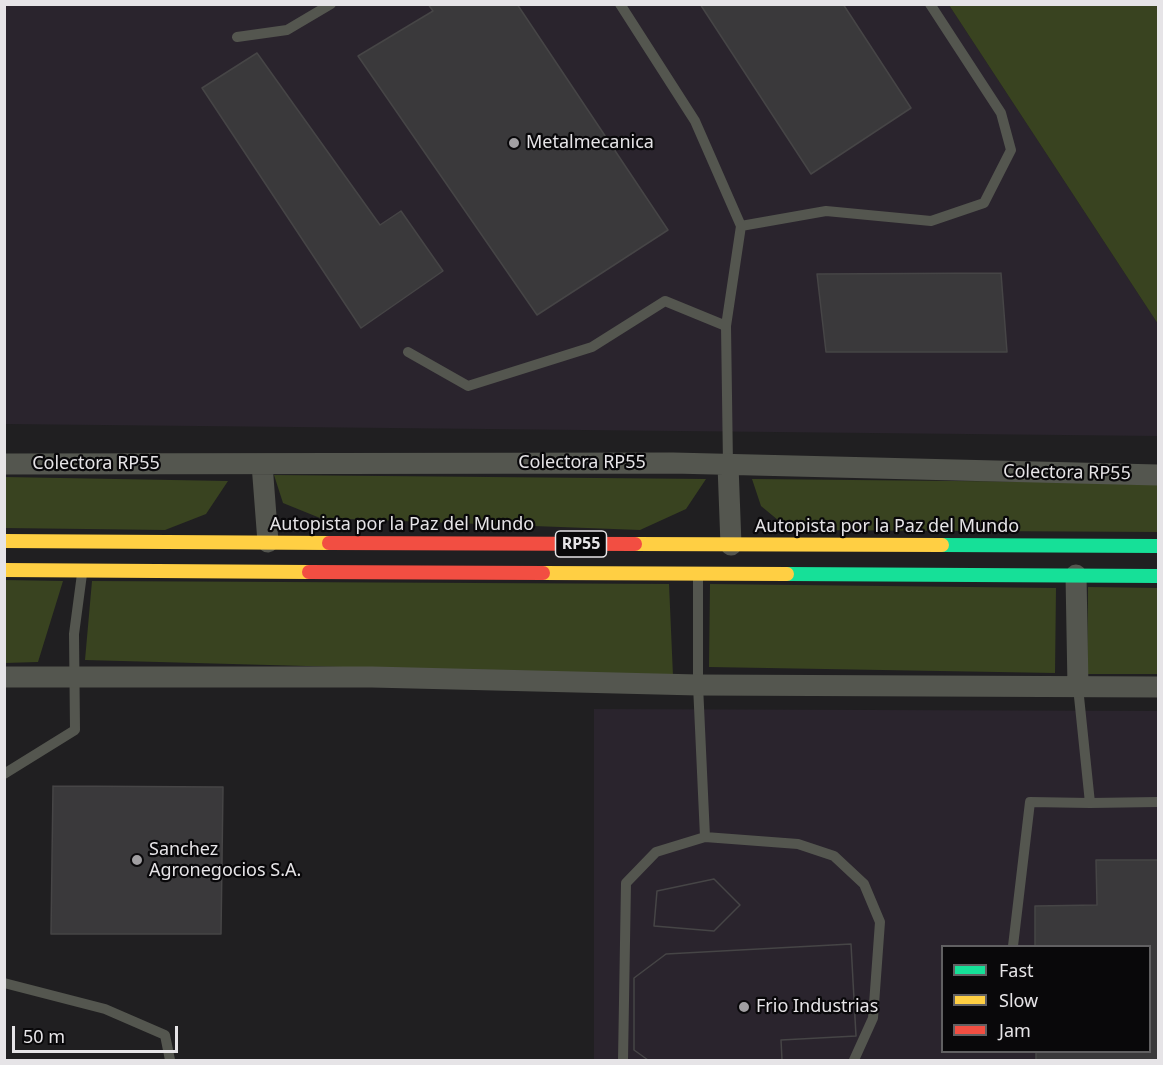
<!DOCTYPE html>
<style>
body{margin:0}
#map{position:relative;width:1163px;height:1065px;overflow:hidden;background:#201f21;font-family:"Noto Sans",sans-serif}
canvas{display:block}
.frame{position:absolute;inset:0;border:6px solid #e6e4e7;pointer-events:none}
.legend{position:absolute;left:941px;top:945px;width:210px;height:108px;box-sizing:border-box;background:#09080a;border:2px solid #616062;margin:0;padding:8px 10px;list-style:none;font-size:18px;color:#e6e4e7}
.legend li{display:flex;align-items:center;gap:12px;height:30px}
.legend b{width:30px;border:2px solid #616062}
.scale{position:absolute;left:12px;top:1026px;width:166px;height:27px;box-sizing:border-box;border:3px solid #e6e4e7;border-top:0;padding-left:8px;font-size:18px;line-height:21px;white-space:nowrap;color:#e6e4e7;-webkit-text-stroke:4px #09080a;paint-order:stroke}
</style>
<div id="map">
<canvas width="1163" height="1065"></canvas>
<div class="frame"></div>
<ul class="legend">
<li><b style="height:8px;background:#16e098"></b>Fast</li>
<li><b style="height:8px;background:#ffcf43"></b>Slow</li>
<li><b style="height:8px;background:#f24e42"></b>Jam</li>
</ul>
<div class="scale">50 m</div>
</div>
<script>
const ctx = document.querySelector('canvas').getContext('2d');
ctx.lineJoin = 'round';
function fillPath(path, color) { ctx.fillStyle = color; ctx.fill(path, 'evenodd'); }
const poly = rows => new Path2D(rows.map(r => 'M' + r).join(''));
function strokePath(path, color, width, dash) { ctx.strokeStyle = color; ctx.lineWidth = width; ctx.lineCap = dash ? 'butt' : 'round'; ctx.setLineDash(dash || []); ctx.stroke(path); }
function drawText(font, color, halo, rows, align = 'center') {
  ctx.font = font + ' "Noto Sans",sans-serif'; ctx.lineWidth = 4.5; ctx.setLineDash([]); ctx.textBaseline = 'middle'; ctx.strokeStyle = halo; ctx.fillStyle = color; for (const [text, x, y, turn = 0] of rows) {
    ctx.save(); ctx.translate(x, y); ctx.rotate((+turn || 0) * Math.PI / 180); ctx.textAlign = isNaN(turn) ? turn : align; if (halo) ctx.strokeText(text, 0, 0); ctx.fillText(text, 0, 0); ctx.restore();
  }
}
const built = poly([
 [5,5,949,5,1158,324,1158,436,5,424],
 [594,709,1158,711,1158,1060,594,1060],
 [942,946,1150,946,1150,1052,942,1052]
]);
const green = poly([
 [949,5,1158,5,1158,324],
 [274,475,706,479,686,509,640,530,320,518,283,503],
 [5,477,228,481,206,514,165,530,5,528],
 [752,479,1158,483,1158,532,790,530,761,506],
 [4,580,63,581,38,662,5,663],
 [92,581,669,584,673,676,85,660],
 [710,584,1056,588,1055,673,709,667],
 [1088,587,1158,588,1158,674,1087,674]
]);
const building = poly([
 [428,4,517,4,668,230,537,315,358,56,433,11,428,4],
 [700,4,843,4,911,108,811,174,700,4],
 [257,53,380,225,401,211,443,271,361,328,202,88,257,53],
 [1001,273,1007,352,826,352,817,274,1001,273],
 [53,786,223,787,221,934,51,934,53,786],
 [1096,860,1158,860,1158,1060,1036,1060,1036,1052,1150,1052,1150,946,1035,946,1035,906,1097,905,1096,860],
 [714,879,740,905,714,931,654,926,657,891,714,879],
 [714,879,740,905,714,931,654,926,657,891,714,879],
 [851,944,856,1036,781,1040,782,1060,648,1060,634,1050,634,978,666,954,851,944],
 [851,944,856,1036,781,1040,782,1060,648,1060,634,1050,634,978,666,954,851,944]
]);
const lane = poly([
 [620,4,695,121,741,226,726,326,728,465],
 [237,37,287,30,331,4],
 [741,226,826,211,931,221,984,203,1011,150,1001,113,930,4],
 [408,352,468,386,592,347,665,301,726,326],
 [698,578,698,685,705,837],
 [1078,687,1090,803,1158,802],
 [4,774,75,730,74,634,82,574],
 [1013,946,1030,802,1090,803],
 [4,983,105,1009,165,1035,170,1060],
 [623,1060,626,883,656,852,705,837,798,844,834,856,864,884,880,922,873,1018,854,1060]
]);
const street = poly([
 [4,464,673,463,1158,475],
 [262,464,268,542],
 [728,465,731,545],
 [1076,575,1078,687],
 [4,677,372,677,698,685,1158,687]
]);
const fast = poly([
 [942,545,1158,546],
 [787,574,1158,576]
]);
const slow = poly([
 [4,541,329,543],
 [635,544,942,545],
 [4,570,309,572],
 [543,573,787,574]
]);
const jam = poly([
 [329,543,635,544],
 [309,572,543,573]
]);
const markers = [
 [514,143,6,"#a19fa2"],
 [137,860,6,"#a19fa2"],
 [744,1007,6,"#a19fa2"]
];
const shields = [
 [581,544,51]
];
const shieldNames = [
 ["RP55",581,544]
];
const poiNames = [
 ["Metalmecanica",526,143],
 ["Sanchez",149,850],
 ["Agronegocios S.A.",149,871],
 ["Frio Industrias",756,1007]
];
const streetNames = [
 ["Colectora RP55",582,463],
 ["Colectora RP55",96,464],
 ["Colectora RP55",1067,473,1],
 ["Autopista por la Paz del Mundo",402,525],
 ["Autopista por la Paz del Mundo",887,527]
];
fillPath(built, '#2a242d');
fillPath(green, '#394320');
fillPath(building, '#3a393b');
strokePath(building, '#464546', 1.5);
strokePath(lane, '#54564f', 10);
strokePath(street, '#54564f', 21);
strokePath(fast, '#16e098', 14);
strokePath(slow, '#ffcf43', 14);
strokePath(jam, '#f24e42', 14);
for (const [x, y, r, color] of markers) { const dot = new Path2D(); dot.arc(x, y, r, 0, 2 * Math.PI); ctx.fillStyle = color; ctx.fill(dot); strokePath(dot, '#09080a', 2); }
for (const [x, y, w] of shields) { const box = new Path2D(); box.roundRect(x - w / 2, y - 13, w, 26, 4.5); ctx.fillStyle = '#09080a'; ctx.fill(box); strokePath(box, '#e6e4e7', 1.5); }
drawText('bold 16px', '#e6e4e7', null, shieldNames);
drawText('18px', '#e6e4e7', '#09080a', poiNames, 'left');
drawText('18px', '#e6e4e7', '#09080a', streetNames);
</script>
